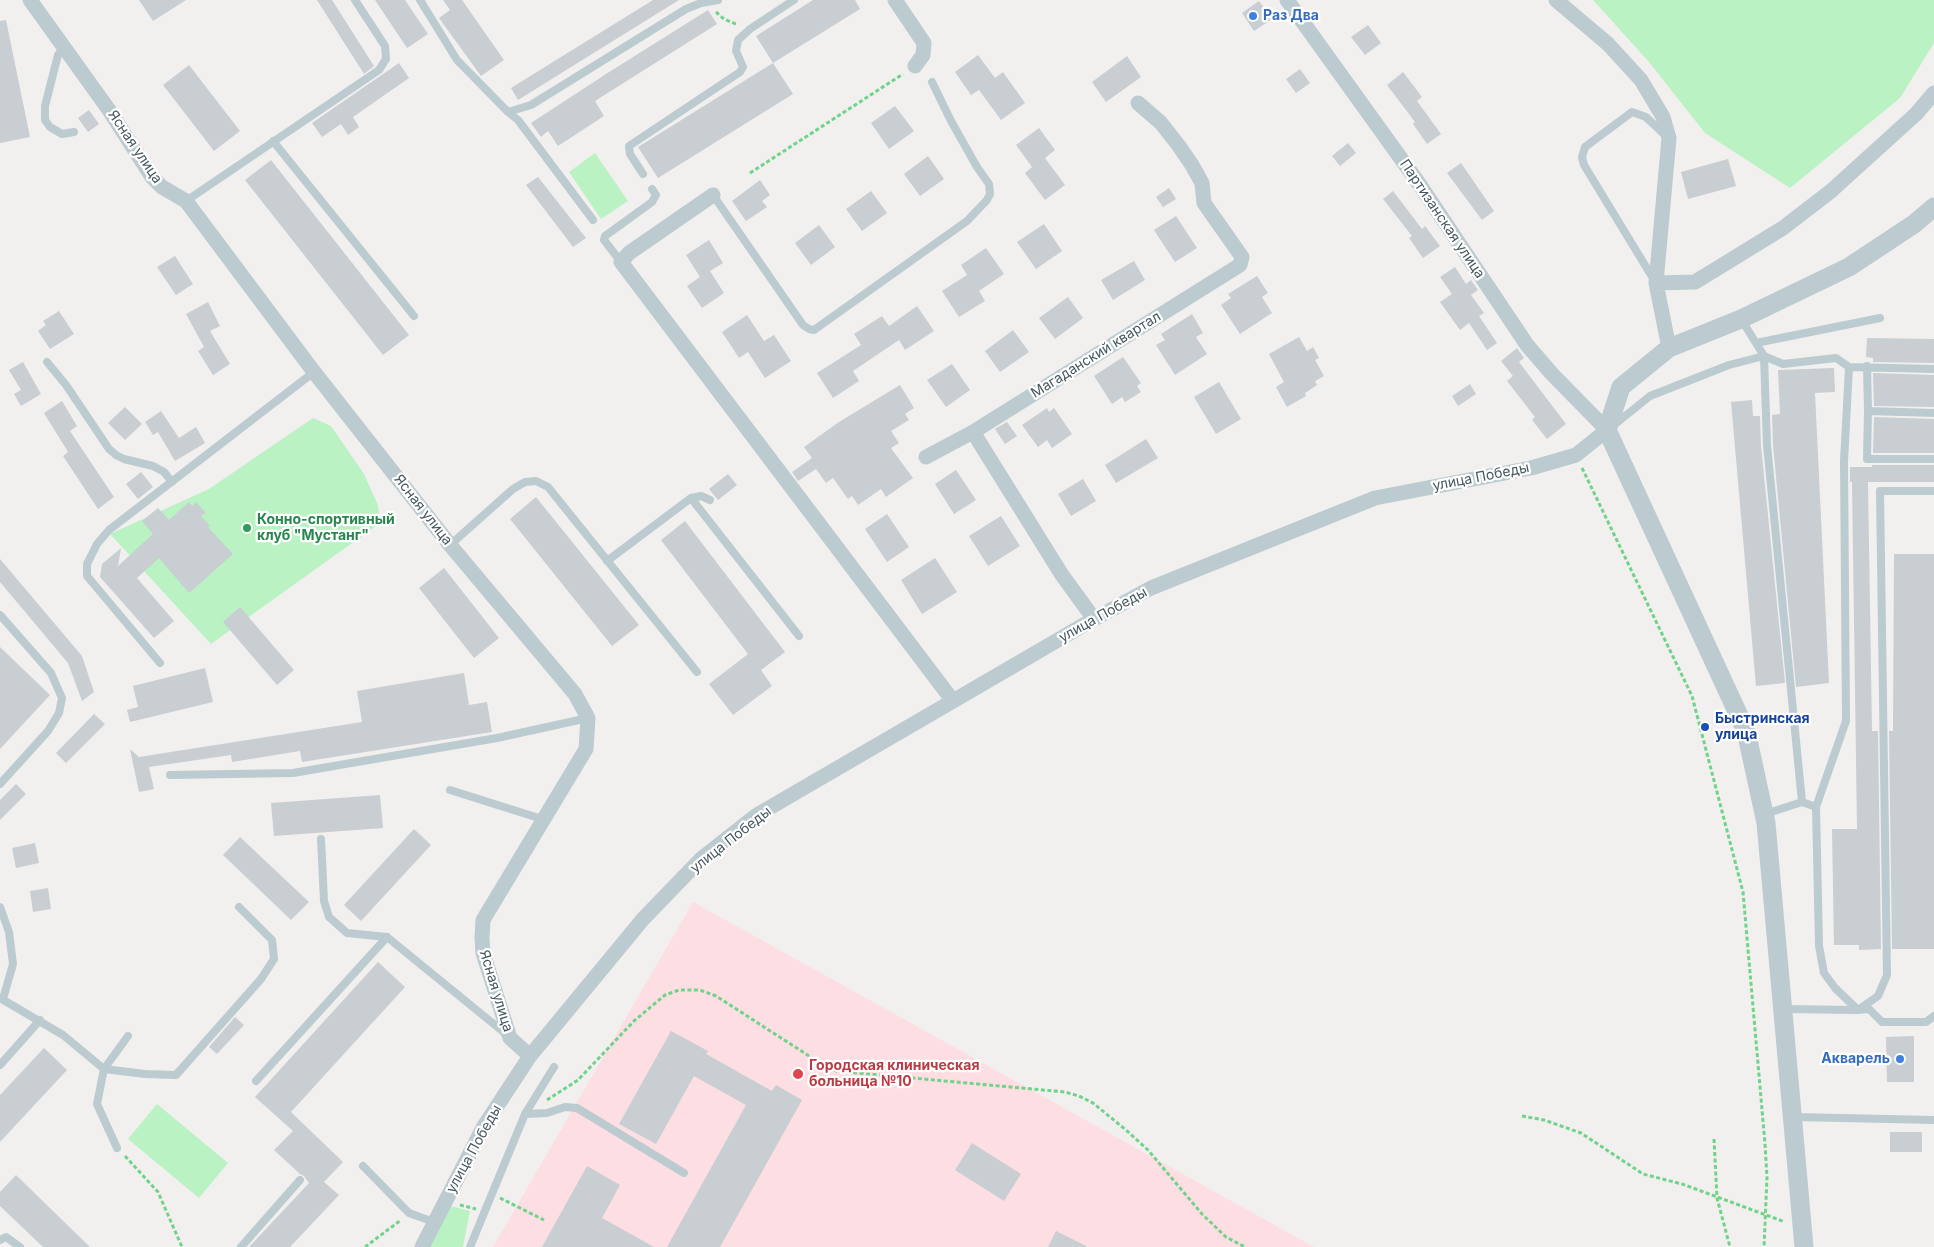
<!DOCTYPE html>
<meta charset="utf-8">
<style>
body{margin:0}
canvas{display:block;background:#f2efef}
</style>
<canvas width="1934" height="1247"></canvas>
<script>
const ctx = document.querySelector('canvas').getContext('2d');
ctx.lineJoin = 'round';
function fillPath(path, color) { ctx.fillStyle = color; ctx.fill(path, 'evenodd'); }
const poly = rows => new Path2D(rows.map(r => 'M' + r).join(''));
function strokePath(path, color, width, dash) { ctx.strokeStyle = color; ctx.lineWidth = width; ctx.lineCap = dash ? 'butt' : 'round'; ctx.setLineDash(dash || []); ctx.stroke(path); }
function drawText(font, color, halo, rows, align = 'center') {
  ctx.font = font + ' Inter,sans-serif'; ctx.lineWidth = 4.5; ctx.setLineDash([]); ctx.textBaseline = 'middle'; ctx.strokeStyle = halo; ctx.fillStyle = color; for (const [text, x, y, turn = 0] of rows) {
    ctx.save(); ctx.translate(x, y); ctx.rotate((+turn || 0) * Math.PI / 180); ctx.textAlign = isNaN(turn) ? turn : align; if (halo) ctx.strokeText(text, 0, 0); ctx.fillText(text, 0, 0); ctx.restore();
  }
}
const medical = poly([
 [693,902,1314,1247,493,1247]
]);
const green = poly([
 [1593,0,1934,0,1934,43,1900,98,1790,188,1705,133,1649,62],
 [595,153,628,201,601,219,569,172],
 [313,418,331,426,364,474,378,505,380,523,211,644,110,534,209,489],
 [157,1104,228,1163,199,1198,128,1139],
 [443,1204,470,1211,463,1247,425,1247]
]);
const building = poly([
 [139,0,186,0,153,21],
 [317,0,332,0,374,66,364,74],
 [375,0,405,0,428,34,407,48],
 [443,0,462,0,504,60,481,76,439,18,450,10],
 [653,0,679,0,518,100,511,88],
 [813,0,855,0,860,9,773,63,756,36],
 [1259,1,1272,19,1254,31,1242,13],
 [708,10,717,24,595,101,604,116,558,146,548,131,541,137,531,123,606,74],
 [6,20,30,137,0,143,0,21],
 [1368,25,1381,43,1365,55,1351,37],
 [978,55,995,78,1003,72,1025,103,1001,120,979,90,971,95,955,72],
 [1127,56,1141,77,1106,102,1092,82],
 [399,63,409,78,353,117,359,127,348,135,341,124,322,137,312,123],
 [773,63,793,94,658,178,638,147],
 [189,65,240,131,214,151,163,85],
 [1300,69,1310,83,1296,93,1286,79],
 [1403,72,1422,97,1417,101,1441,134,1427,144,1413,124,1415,122,1387,85],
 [895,106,914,131,889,149,871,123],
 [89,110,99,124,88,132,78,118],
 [1039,128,1055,150,1045,158,1065,185,1045,200,1025,173,1032,167,1016,145],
 [1348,143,1356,153,1340,166,1332,156],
 [928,156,944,179,920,196,904,174],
 [1728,159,1736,186,1688,199,1681,172],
 [271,160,409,335,383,355,245,180],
 [1461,163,1494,211,1482,220,1447,173],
 [538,177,586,238,573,247,526,185],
 [760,180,770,195,762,201,767,207,746,221,732,201],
 [1169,188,1176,199,1163,207,1156,197],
 [871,191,887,213,862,231,846,209],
 [1393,191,1422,229,1425,226,1440,246,1423,258,1409,238,1412,236,1383,199],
 [1176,216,1197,248,1175,262,1154,230],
 [1044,224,1062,251,1036,269,1017,242],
 [819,225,835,247,811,265,795,243],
 [709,240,723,263,710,271,724,293,702,308,687,286,700,277,686,255],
 [986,248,1004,274,979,291,985,301,959,317,942,291,967,275,961,265],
 [175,256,193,284,176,295,157,267],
 [1134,261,1145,280,1113,300,1101,280],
 [1455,267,1466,284,1471,280,1478,290,1471,295,1484,313,1479,316,1497,343,1487,350,1469,323,1460,330,1440,302,1452,294,1440,277],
 [1257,276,1268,293,1262,297,1272,313,1240,334,1221,305,1231,298,1228,294],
 [1068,297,1083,318,1055,339,1039,318],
 [208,302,220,326,210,331,230,364,213,375,198,351,204,347,186,314],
 [917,306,934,331,905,350,899,340,853,371,859,381,833,398,817,373,861,345,854,334,882,316,889,326],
 [59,311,74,334,50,349,38,331,46,325,43,321],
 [1192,314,1203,333,1196,337,1207,354,1175,375,1156,345,1165,340,1161,334],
 [747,315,764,341,774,335,791,361,765,378,748,352,739,358,722,332],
 [1013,330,1029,352,1000,372,985,351],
 [1299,337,1307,351,1313,347,1319,358,1315,360,1324,376,1315,381,1317,385,1305,393,1306,396,1287,407,1276,387,1284,382,1269,354],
 [1867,338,1934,339,1934,363,1873,362,1873,358,1866,357],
 [1517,348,1524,358,1519,362,1566,424,1547,439,1532,420,1535,417,1507,381,1513,376,1501,361],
 [1123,357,1141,383,1137,386,1141,392,1125,402,1122,397,1112,404,1094,376],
 [23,362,41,394,21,406,14,394,21,390,9,370],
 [952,364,970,390,946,407,927,380],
 [1834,368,1835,392,1815,393,1829,683,1796,687,1773,445,1772,415,1780,414,1778,370],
 [1873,373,1934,375,1934,407,1874,406],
 [1219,382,1241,419,1216,434,1194,397],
 [1470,384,1476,394,1458,406,1452,396],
 [900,385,914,408,905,414,909,420,891,431,899,443,891,448,913,478,886,497,881,489,858,505,852,496,848,499,833,478,826,483,816,469,798,481,792,472,812,458,804,447,839,422],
 [1752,400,1753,416,1760,416,1761,446,1785,683,1756,686,1731,402],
 [62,401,77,426,70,431,114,497,98,509,63,456,68,452,44,413],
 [125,407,142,424,125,440,108,423],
 [1047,408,1049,412,1054,408,1072,434,1052,448,1047,440,1038,447,1022,425],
 [161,411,179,438,196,427,205,443,175,461,158,432,153,435,145,422],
 [1874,417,1934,419,1934,453,1873,453],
 [1007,422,1017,436,1005,444,995,429],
 [1146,439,1158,458,1116,483,1105,465],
 [1872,465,1934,465,1934,482,1868,482,1872,731,1878,731,1881,949,1859,950,1859,945,1834,945,1832,829,1857,829,1852,482,1850,482,1850,467,1872,467],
 [956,470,976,500,954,514,935,484],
 [141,472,153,487,138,499,126,484],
 [728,474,737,485,718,500,709,489],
 [1083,479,1096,501,1071,516,1058,494],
 [536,497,639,625,612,646,510,519],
 [189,502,192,506,196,502,206,513,201,516,210,526,208,527,233,554,189,593,159,558,137,578,174,621,154,638,100,577,102,564,121,548,118,566,153,534,142,521,158,508,169,520],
 [887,514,909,547,887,562,865,529],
 [1001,516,1020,546,988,566,969,536],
 [685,521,785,652,761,670,772,686,733,715,709,684,748,654,661,540],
 [1894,554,1934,554,1934,949,1892,949,1889,731,1893,731],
 [935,558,957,592,922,614,901,580],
 [0,559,82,656,94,692,82,701,68,663,0,582],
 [444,568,499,638,474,658,419,588],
 [240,607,294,670,277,685,223,622],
 [0,647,50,695,0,749],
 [205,668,213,702,130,722,127,710,138,707,133,686],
 [464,673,469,705,487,702,492,732,302,762,300,751,232,762,231,755,149,767,154,789,139,792,130,749,139,757,362,722,357,691],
 [94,714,105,724,66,763,56,753],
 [16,784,26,794,0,820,0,800],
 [380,795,383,828,274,836,271,803],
 [414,829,431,845,361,921,344,905],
 [240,837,309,902,291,920,223,855],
 [35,843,39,863,16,868,12,848],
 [48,888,51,909,33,912,30,891],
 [378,962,405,987,291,1112,343,1162,324,1182,339,1195,290,1247,249,1247,309,1183,304,1176,300,1174,274,1150,293,1131,255,1097],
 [235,1017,244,1025,217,1054,209,1047],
 [671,1031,708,1051,706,1054,772,1091,776,1085,802,1100,720,1247,667,1247,746,1105,694,1076,656,1144,619,1124],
 [1914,1036,1914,1082,1887,1082,1886,1037],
 [44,1048,67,1070,0,1142,0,1095],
 [1890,1132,1922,1132,1922,1152,1890,1152],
 [972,1143,1021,1174,1004,1201,955,1170],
 [587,1166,620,1185,602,1218,654,1247,542,1247],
 [16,1175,90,1247,43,1247,0,1206,0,1192],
 [1056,1231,1088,1247,1048,1247]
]);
const path = poly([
 [716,12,724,19,738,25],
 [750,173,903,74],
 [1582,468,1692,696,1743,892,1765,1144,1767,1177,1764,1247],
 [547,1100,578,1080,634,1021,665,995,679,990,700,990,716,996,823,1065,836,1071,1065,1092,1079,1096,1093,1103,1126,1130,1148,1150,1202,1214,1226,1237,1245,1247],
 [1522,1116,1544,1120,1581,1133,1643,1174,1682,1184,1785,1222],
 [1714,1139,1717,1198,1730,1247],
 [125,1156,158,1192,182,1247],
 [500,1198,544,1220],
 [460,1205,476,1209],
 [365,1247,401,1220]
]);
const service = poly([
 [420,0,457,60,508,112,531,105,686,9,701,3,718,0],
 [64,47,58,55,45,106,45,120,50,127,62,134,74,132],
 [508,112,518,120,593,220],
 [273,141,414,316],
 [643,174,630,154,629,146,740,72,743,67,736,51,738,40,750,29,794,0],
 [713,195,803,325,809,329,814,330,967,221,987,200,990,194,989,184,977,167,951,121,932,82],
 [186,201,379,70,386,59,385,46,355,0],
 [621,262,604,240,605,236,652,202,656,195,652,189],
 [1654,280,1584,165,1582,157,1585,147,1632,112,1646,117,1665,135],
 [1741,319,1764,356,1767,445,1802,802],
 [1756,343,1880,318],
 [47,362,66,385,109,449,116,455,124,459,153,466,164,472,172,482],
 [1867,366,1868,411],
 [1849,367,1934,369],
 [1934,413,1868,411,1867,459,1934,459],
 [1614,425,1650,396,1729,365,1764,356,1783,364,1836,358,1849,367,1844,461,1846,721,1816,807,1819,946,1824,973,1835,988,1858,1010,1869,1009,1882,1022,1926,1022,1934,1016],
 [691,498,799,636],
 [450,545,513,489,525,482,536,481,548,487,697,672],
 [607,561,691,498,701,496,710,500],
 [0,615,51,673,62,698,59,713,48,731,0,784],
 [160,663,87,576,87,564,97,544,109,530,314,372],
 [170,775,293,773,497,738,588,718],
 [450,790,542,819],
 [1765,814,1802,802,1816,807],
 [321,839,324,901,329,917,347,933,387,937],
 [0,907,9,932,13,964,3,999],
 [0,998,63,1035,104,1069,97,1104,117,1148],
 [1783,1009,1858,1010,1878,996,1887,975,1880,491,1934,491],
 [128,1036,104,1069,145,1074,176,1075,261,979,274,959,272,940,239,907],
 [0,1065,40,1020],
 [256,1081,387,937,506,1034],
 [525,1114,547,1113,565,1107,577,1108,684,1173],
 [1794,1117,1934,1120],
 [363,1166,409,1213,434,1222],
 [0,1240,6,1237,20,1247],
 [241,1247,300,1180],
 [470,1247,525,1114,554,1067]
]);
const minor = poly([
 [30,0,109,110,152,177,162,187,186,201,314,372,450,545,575,694,588,718,586,749,483,920,482,938,483,953,510,1038,530,1056],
 [895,0,924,43,923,55,915,66],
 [1556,0,1608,44,1641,80,1663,117,1669,138,1656,283,1669,348],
 [713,195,629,253,621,262,953,701],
 [1656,283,1695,282,1783,228,1831,191,1916,114,1934,93],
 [926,457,973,432],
 [1094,619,1062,575,973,432,1240,265,1242,257,1204,203,1202,183,1192,165,1179,146,1161,123,1138,103],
 [422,1247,484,1126,530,1056,643,919,701,859,757,815,1094,619,1151,588,1375,498,1531,468,1576,455,1607,430,1552,374,1527,345,1420,185,1287,0]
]);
const tertiary = poly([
 [1804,1247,1766,823,1746,731,1607,430,1621,387,1669,348,1741,319,1849,267,1914,224,1934,207]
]);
const markers = [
 [1253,16,5,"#3f7fe0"],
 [247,528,5,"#2e9e5b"],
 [1705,727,5,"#1a4fb4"],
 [1900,1059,5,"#3f7fe0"],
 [798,1074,6,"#e0444e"]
];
const shopNames = [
 ["Раз Два",1263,16],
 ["Акварель",1890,1059,"right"]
];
const streetNames = [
 ["Ясная улица",135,147,56],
 ["Партизанская улица",1442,219,56],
 ["Магаданский квартал",1096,355,-32],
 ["улица Победы",1481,477,-11],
 ["Ясная улица",423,510,52],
 ["улица Победы",1103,615,-29],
 ["улица Победы",731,840,-38],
 ["Ясная улица",496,991,73],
 ["улица Победы",474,1149,-61]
];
const leisureNames = [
 ["Конно-спортивный",257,520],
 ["клуб \"Мустанг\"",257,536]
];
const transitNames = [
 ["Быстринская",1715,719],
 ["улица",1715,735]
];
const healthNames = [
 ["Городская клиническая",809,1066],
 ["больница №10",809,1082]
];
fillPath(medical, '#fddee2');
fillPath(green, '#baf2c3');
fillPath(building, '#c8ced2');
strokePath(path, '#70d38a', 3, [4, 2.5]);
strokePath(service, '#bccbcf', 8);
strokePath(minor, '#bccbcf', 15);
strokePath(tertiary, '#bccbcf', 19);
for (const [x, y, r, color] of markers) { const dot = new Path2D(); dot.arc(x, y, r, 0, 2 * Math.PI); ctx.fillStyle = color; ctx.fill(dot); strokePath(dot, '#fff', 2); }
drawText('bold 14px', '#366cbe', '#fff', shopNames, 'left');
drawText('14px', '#46585e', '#fff', streetNames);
drawText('bold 14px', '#27864d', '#fff', leisureNames, 'left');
drawText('bold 14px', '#164399', '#fff', transitNames, 'left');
drawText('bold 14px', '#be3a42', '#fff', healthNames, 'left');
</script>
